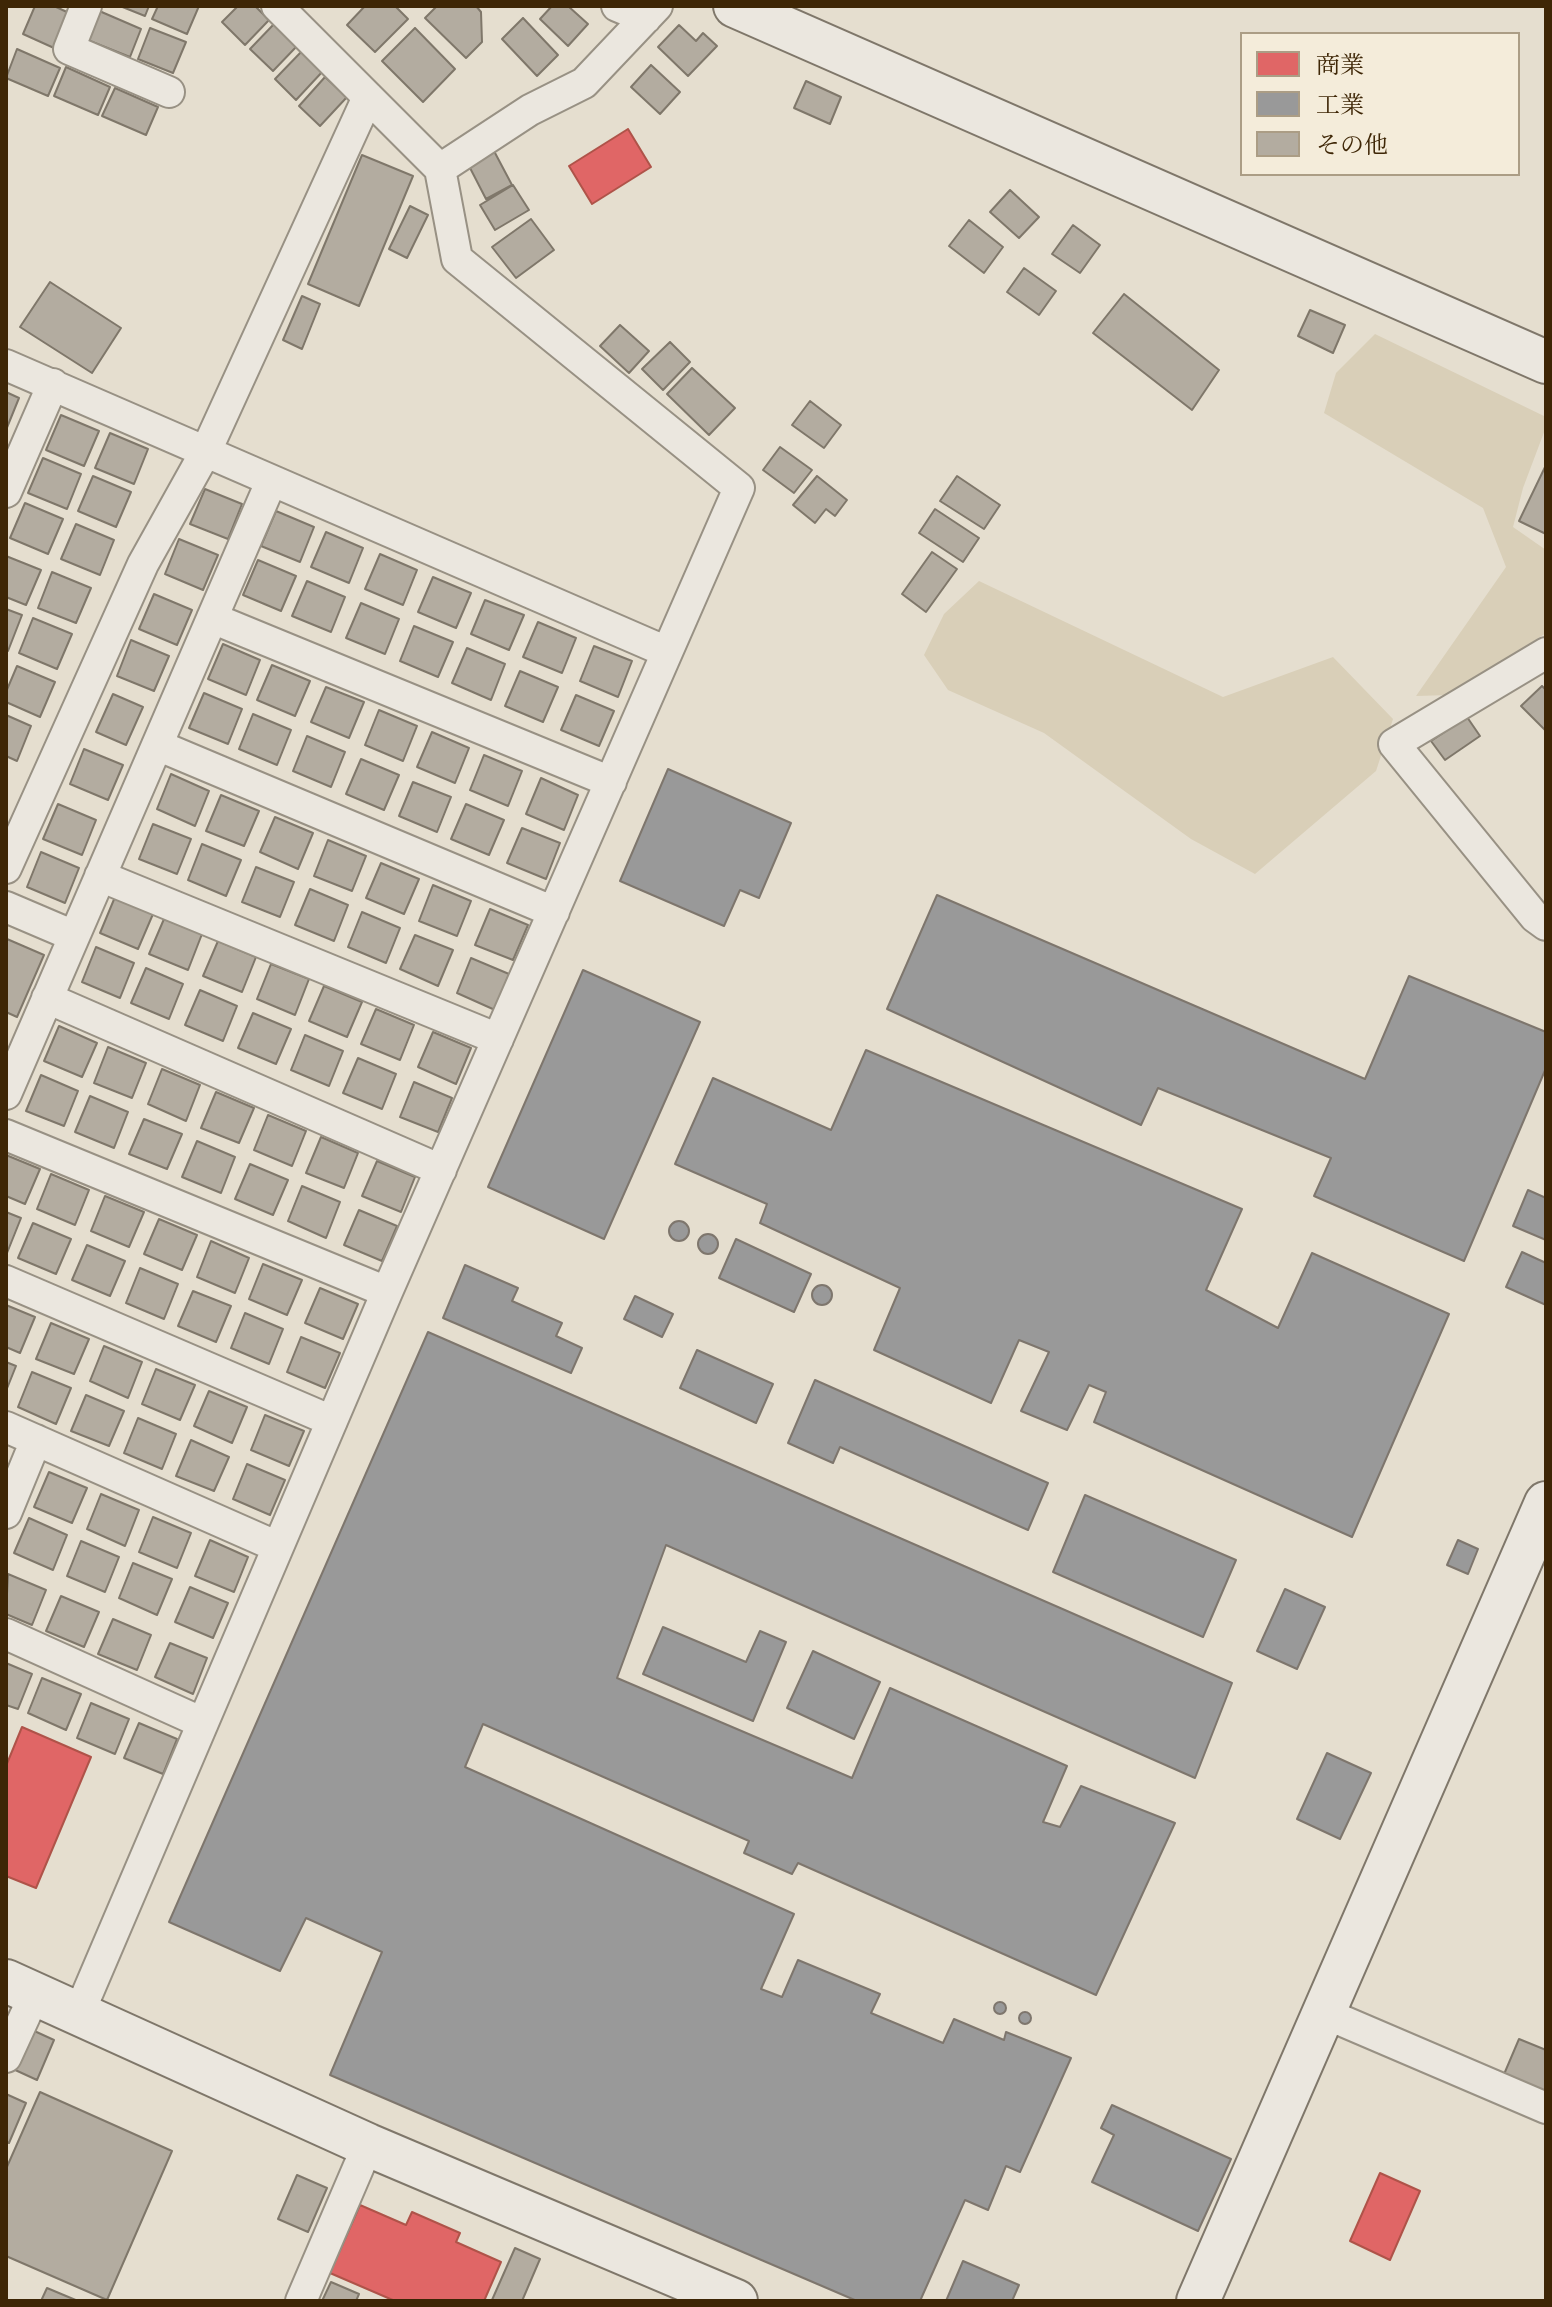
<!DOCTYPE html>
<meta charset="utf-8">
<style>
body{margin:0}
#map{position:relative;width:1552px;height:2307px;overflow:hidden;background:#e5decf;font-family:"Sorts Mill Goudy","Noto Serif JP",serif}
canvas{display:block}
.frame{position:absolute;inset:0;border:8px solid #3e2606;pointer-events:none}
.legend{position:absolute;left:1240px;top:32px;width:280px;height:144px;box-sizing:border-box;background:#f4ecda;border:2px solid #ab9d85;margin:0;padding:10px 14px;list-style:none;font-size:24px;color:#3e2606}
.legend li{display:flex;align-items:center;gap:16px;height:40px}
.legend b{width:40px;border:2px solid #ab9d85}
</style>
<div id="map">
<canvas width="1552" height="2307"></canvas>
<div class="frame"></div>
<ul class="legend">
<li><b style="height:22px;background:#e06666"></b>商業</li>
<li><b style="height:22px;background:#999"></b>工業</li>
<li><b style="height:22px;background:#b3aca0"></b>その他</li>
</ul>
</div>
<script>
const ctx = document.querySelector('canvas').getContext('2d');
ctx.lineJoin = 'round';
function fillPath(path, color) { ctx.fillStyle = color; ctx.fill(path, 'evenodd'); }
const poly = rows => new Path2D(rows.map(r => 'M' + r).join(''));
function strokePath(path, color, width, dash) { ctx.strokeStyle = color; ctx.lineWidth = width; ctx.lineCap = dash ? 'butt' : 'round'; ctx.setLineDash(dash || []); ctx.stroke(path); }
const green = poly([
 [1375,334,1546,417,1546,427,1523,488,1513,527,1546,550,1546,633,1450,695,1416,696,1506,567,1483,508,1324,413,1336,373],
 [979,581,1223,697,1333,657,1393,719,1376,771,1255,874,1191,839,1044,733,948,690,924,655,944,614]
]);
const shops = poly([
 [628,129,651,167,592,204,569,166,628,129],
 [22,1727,91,1757,36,1888,6,1876,6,1766,22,1727],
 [1380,2173,1420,2191,1390,2260,1350,2241,1380,2173],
 [360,2205,406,2225,412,2212,460,2233,456,2242,501,2262,484,2301,395,2301,330,2273,360,2205]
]);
const industry = poly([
 [668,769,791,823,759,898,740,890,724,926,620,881,668,769],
 [937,895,1365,1079,1409,976,1546,1032,1546,1068,1464,1261,1314,1196,1331,1158,1158,1088,1141,1125,887,1009,937,895],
 [583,970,700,1022,604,1239,488,1187,583,970],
 [866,1050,1242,1209,1206,1290,1278,1328,1312,1253,1449,1314,1352,1537,1094,1422,1106,1392,1089,1385,1067,1430,1021,1411,1049,1352,1019,1340,991,1403,874,1350,900,1288,760,1223,767,1204,675,1164,713,1078,831,1130,866,1050],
 [1528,1190,1546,1198,1546,1240,1513,1226,1528,1190],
 '669 1231a10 10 0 1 1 20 0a10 10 0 1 1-20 0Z',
 '698 1244a10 10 0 1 1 20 0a10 10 0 1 1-20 0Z',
 [736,1239,811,1274,794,1312,719,1278,736,1239],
 [1522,1252,1546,1263,1546,1305,1506,1287,1522,1252],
 [465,1265,518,1288,512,1301,562,1323,556,1336,582,1348,571,1373,443,1318,465,1265],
 '812 1295a10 10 0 1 1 20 0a10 10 0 1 1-20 0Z',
 [635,1296,673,1314,662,1337,624,1319,635,1296],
 [428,1332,1232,1683,1195,1778,666,1545,617,1678,852,1778,890,1688,1067,1766,1043,1822,1060,1827,1081,1786,1175,1823,1096,1995,798,1863,792,1874,744,1853,749,1841,483,1724,465,1767,794,1914,761,1989,782,1997,798,1960,880,1994,871,2013,943,2043,954,2019,1004,2040,1006,2032,1071,2058,1020,2172,1006,2166,988,2210,965,2200,920,2301,857,2301,330,2075,382,1952,306,1918,280,1971,169,1922,428,1332],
 [697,1350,773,1384,756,1423,680,1388,697,1350],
 [815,1380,1048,1483,1028,1530,840,1447,833,1463,788,1443,815,1380],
 [1085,1495,1236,1560,1203,1637,1053,1572,1085,1495],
 [1458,1540,1478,1549,1468,1574,1447,1565,1458,1540],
 [1285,1589,1325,1607,1297,1669,1257,1651,1285,1589],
 [663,1627,746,1662,760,1631,786,1642,753,1721,643,1674,663,1627],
 [813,1651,880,1682,854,1739,787,1708,813,1651],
 [1327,1753,1371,1773,1340,1839,1297,1819,1327,1753],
 '994 2008a6 6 0 1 1 12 0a6 6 0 1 1-12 0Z',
 '1019 2018a6 6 0 1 1 12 0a6 6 0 1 1-12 0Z',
 [1112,2105,1231,2159,1198,2231,1092,2182,1114,2135,1101,2128,1112,2105],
 [963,2261,1019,2285,1012,2301,946,2301,963,2261]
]);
const building = poly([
 [35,6,54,6,69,13,54,48,23,34,35,6],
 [120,6,149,6,145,16,120,6],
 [158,6,199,6,187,34,152,19,158,6],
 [238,6,255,6,269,20,245,45,222,22,238,6],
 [365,6,395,6,408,19,375,52,347,25,365,6],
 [437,6,476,6,481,12,482,42,466,58,425,18,437,6],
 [552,6,568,6,588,24,568,46,540,19,552,6],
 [97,10,141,29,130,57,85,39,97,10],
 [523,18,558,55,537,76,502,39,523,18],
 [274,24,297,46,273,71,250,49,274,24],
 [679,25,696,41,703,33,717,46,688,76,658,47,679,25],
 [150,28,186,42,173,73,138,59,150,28],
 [415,28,455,69,423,102,382,61,415,28],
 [17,49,60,68,48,96,6,78,17,49],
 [302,51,323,71,296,100,275,79,302,51],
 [651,65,680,92,660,114,631,87,651,65],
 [66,67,110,87,98,115,54,96,66,67],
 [325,77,347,97,320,126,299,106,325,77],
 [806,81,841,97,830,124,794,108,806,81],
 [115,88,158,107,146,135,102,116,115,88],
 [494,151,512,185,486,199,468,164,494,151],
 [362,155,413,176,359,306,308,284,362,155],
 [513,185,529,210,495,230,480,205,513,185],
 [1010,190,1039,217,1019,238,990,212,1010,190],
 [410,206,428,215,407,258,389,249,410,206],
 [531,219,554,250,516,278,492,247,531,219],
 [969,220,1003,247,984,273,949,246,969,220],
 [1073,225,1100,245,1080,273,1052,254,1073,225],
 [1024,268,1056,291,1039,315,1007,292,1024,268],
 [50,282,121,328,92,373,20,327,50,282],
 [1124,294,1219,370,1192,410,1093,333,1124,294],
 [302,296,320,304,302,349,283,340,302,296],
 [1310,310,1345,325,1333,353,1298,336,1310,310],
 [620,325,649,351,629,373,600,346,620,325],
 [670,342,690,362,663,390,642,369,670,342],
 [692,368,735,408,709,435,667,394,692,368],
 [6,392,19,398,6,430,6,392],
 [810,401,841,425,824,448,792,425,810,401],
 [61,415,99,431,84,466,46,450,61,415],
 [110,433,148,449,134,484,95,468,110,433],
 [780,447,812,470,794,493,763,470,780,447],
 [43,458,81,474,67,509,28,493,43,458],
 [1546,465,1546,534,1519,521,1546,465],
 [93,476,131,492,116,527,78,511,93,476],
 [817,476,847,500,835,516,826,509,815,523,793,505,817,476],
 [957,476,1000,505,984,529,940,501,957,476],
 [205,489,242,504,228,539,190,524,205,489],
 [25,503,63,519,48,554,10,538,25,503],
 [935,509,979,538,963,562,919,533,935,509],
 [276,511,314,527,300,562,261,546,276,511],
 [76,524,114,540,100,575,61,559,76,524],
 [326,532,363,548,349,583,311,567,326,532],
 [179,539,218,555,203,590,165,574,179,539],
 [932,552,957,569,926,612,902,594,932,552],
 [380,554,417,570,403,605,365,589,380,554],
 [6,556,41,570,26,605,6,597,6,556],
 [258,560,296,576,281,611,243,595,258,560],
 [52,572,91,588,76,623,38,608,52,572],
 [433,577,471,593,456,628,418,612,433,577],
 [307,581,345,597,331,632,292,616,307,581],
 [154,594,192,610,177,645,139,629,154,594],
 [485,600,524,615,509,650,471,634,485,600],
 [361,603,399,619,385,654,346,638,361,603],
 [6,609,22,615,8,651,6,650,6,609],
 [33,618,72,634,57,669,19,653,33,618],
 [538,622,576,638,562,673,523,657,538,622],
 [414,626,453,642,438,677,400,661,414,626],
 [131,640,169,656,154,691,117,676,131,640],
 [223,644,260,660,246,695,208,679,223,644],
 [594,646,632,661,618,697,580,681,594,646],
 [467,648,505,664,491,700,452,683,467,648],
 [272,665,310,681,295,716,257,700,272,665],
 [17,666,55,682,40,717,6,702,6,692,17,666],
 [520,671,558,687,543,722,505,706,520,671],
 [1542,686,1546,690,1546,731,1521,706,1542,686],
 [326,687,364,702,349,738,311,722,326,687],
 [204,693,242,709,228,744,189,728,204,693],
 [113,694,143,707,126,745,96,732,113,694],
 [576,695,614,711,599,746,561,730,576,695],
 [379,710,417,726,403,761,365,745,379,710],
 [253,714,291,730,277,765,239,749,253,714],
 [6,715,31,726,17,761,6,756,6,715],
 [1467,717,1480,736,1445,760,1431,741,1467,717],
 [432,732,469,748,455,783,417,767,432,732],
 [307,736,345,752,331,787,293,771,307,736],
 [84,749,123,765,108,800,70,784,84,749],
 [484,755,522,771,508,806,470,790,484,755],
 [361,759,399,775,384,810,346,794,361,759],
 [171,774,209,791,195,826,157,809,171,774],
 [541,778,578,795,564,830,526,814,541,778],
 [413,782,451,797,437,832,399,816,413,782],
 [221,795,259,811,244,846,206,831,221,795],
 [58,804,96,820,82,855,43,839,58,804],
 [466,804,504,820,489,855,451,839,466,804],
 [275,817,313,833,298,869,260,852,275,817],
 [153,824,191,839,177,874,139,859,153,824],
 [522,828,560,843,546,879,507,863,522,828],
 [328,840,366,856,352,891,314,876,328,840],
 [202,844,241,860,226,896,188,880,202,844],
 [41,852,79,868,65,903,27,887,41,852],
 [381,863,419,879,404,914,366,898,381,863],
 [256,867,294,882,280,917,242,902,256,867],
 [433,885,471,901,457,936,419,921,433,885],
 [310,889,348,905,334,941,295,925,310,889],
 [115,897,153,914,138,949,100,933,115,897],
 [490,909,528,925,513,960,475,945,490,909],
 [362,912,400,928,386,963,348,947,362,912],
 [164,919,202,934,188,970,149,954,164,919],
 [415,935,453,950,438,986,400,969,415,935],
 [7,939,44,955,17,1017,6,1012,7,939],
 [218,941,256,957,242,992,203,976,218,941],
 [96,947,134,963,120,998,82,982,96,947],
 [471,958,509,974,495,1010,457,993,471,958],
 [271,964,309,979,295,1015,257,999,271,964],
 [146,968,183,984,169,1019,131,1003,146,968],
 [324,986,362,1002,347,1037,309,1021,324,986],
 [200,990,237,1006,223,1041,185,1025,200,990],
 [376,1009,414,1025,400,1060,361,1044,376,1009],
 [253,1013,291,1029,276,1064,238,1048,253,1013],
 [59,1026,97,1043,82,1077,44,1061,59,1026],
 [433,1032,471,1048,456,1084,418,1067,433,1032],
 [305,1035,343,1051,329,1086,291,1070,305,1035],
 [108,1047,146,1063,132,1098,94,1083,108,1047],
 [358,1058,396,1074,382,1109,343,1093,358,1058],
 [162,1069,200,1085,186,1121,148,1104,162,1069],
 [41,1075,78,1091,64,1126,26,1111,41,1075],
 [414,1082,452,1098,438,1132,400,1117,414,1082],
 [216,1092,254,1108,239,1143,201,1128,216,1092],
 [90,1096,128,1112,114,1148,75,1132,90,1096],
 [268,1115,306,1131,292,1166,254,1150,268,1115],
 [144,1119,182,1134,167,1169,129,1154,144,1119],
 [321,1137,358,1153,344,1188,306,1173,321,1137],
 [197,1141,235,1157,221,1193,182,1177,197,1141],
 [6,1155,40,1169,25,1204,6,1196,6,1155],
 [377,1161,415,1177,401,1212,362,1196,377,1161],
 [250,1164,288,1180,273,1215,235,1199,250,1164],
 [51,1174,89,1190,75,1225,37,1209,51,1174],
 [302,1186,340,1202,326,1238,288,1221,302,1186],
 [105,1196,144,1212,129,1247,91,1231,105,1196],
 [359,1210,397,1226,382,1261,344,1245,359,1210],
 [6,1212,21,1218,7,1253,6,1252,6,1212],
 [159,1219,197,1235,182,1270,144,1254,159,1219],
 [33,1223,71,1239,56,1274,18,1258,33,1223],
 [211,1241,249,1258,235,1293,197,1277,211,1241],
 [87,1245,125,1261,110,1296,72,1280,87,1245],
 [263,1264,302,1280,287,1315,249,1299,263,1264],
 [140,1268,178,1284,164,1319,126,1303,140,1268],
 [320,1288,358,1304,343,1339,305,1323,320,1288],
 [193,1291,231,1306,216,1342,178,1326,193,1291],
 [6,1305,35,1317,20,1353,6,1347,6,1305],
 [245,1313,283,1329,269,1364,231,1348,245,1313],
 [51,1323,89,1339,74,1374,36,1359,51,1323],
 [301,1337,340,1353,325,1388,287,1372,301,1337],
 [104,1346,142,1362,128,1398,90,1381,104,1346],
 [6,1362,16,1366,6,1391,6,1362],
 [156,1369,195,1385,180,1420,142,1404,156,1369],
 [32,1372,71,1388,56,1424,18,1407,32,1372],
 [209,1391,247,1407,232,1443,194,1426,209,1391],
 [86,1395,124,1411,109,1446,71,1431,86,1395],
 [265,1415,304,1431,289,1466,251,1450,265,1415],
 [138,1418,176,1434,162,1469,124,1453,138,1418],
 [191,1440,229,1457,214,1491,176,1476,191,1440],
 [247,1464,285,1480,270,1515,233,1499,247,1464],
 [49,1472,87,1488,72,1523,34,1507,49,1472],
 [101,1494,139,1510,125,1546,87,1529,101,1494],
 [153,1517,191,1533,177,1568,139,1552,153,1517],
 [29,1518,67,1535,53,1570,14,1553,29,1518],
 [210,1540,248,1557,234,1592,195,1576,210,1540],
 [81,1541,119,1557,105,1592,67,1576,81,1541],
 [133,1563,172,1579,157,1615,119,1598,133,1563],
 [8,1574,46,1590,32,1625,6,1614,8,1574],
 [190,1587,228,1603,213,1638,175,1622,190,1587],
 [61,1596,99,1612,84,1647,46,1631,61,1596],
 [113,1619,151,1635,137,1670,98,1654,113,1619],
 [170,1643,207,1658,193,1694,155,1677,170,1643],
 [6,1663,32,1674,18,1709,6,1705,6,1663],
 [42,1678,81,1694,66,1730,28,1713,42,1678],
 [91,1703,129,1719,115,1754,77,1738,91,1703],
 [139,1723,177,1739,163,1774,124,1758,139,1723],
 [30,2029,54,2040,37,2080,13,2069,30,2029],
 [1519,2039,1546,2050,1546,2097,1502,2079,1519,2039],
 [40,2092,172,2151,107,2300,6,2256,6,2169,40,2092],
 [6,2094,26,2103,9,2143,6,2142,6,2094],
 [297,2175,327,2188,308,2232,278,2219,297,2175],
 [515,2248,540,2259,522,2301,495,2301,492,2300,515,2248],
 [331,2282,359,2294,356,2301,322,2301,331,2282],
 [47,2288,78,2301,41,2301,47,2288]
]);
const street = poly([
 [86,6,69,49,169,92],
 [277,6,440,169],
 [617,6,646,18],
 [6,365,667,652],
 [6,492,53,384],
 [212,618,611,782],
 [1546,653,1394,744,1535,917,1546,925],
 [157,745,554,912],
 [6,868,143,564,206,451,368,97],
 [100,876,498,1039],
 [6,907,74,936],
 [47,998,441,1170],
 [6,1094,271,482],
 [6,1135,387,1292],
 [6,1281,332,1421],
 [6,1427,278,1547],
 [6,1513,36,1440],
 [6,1634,203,1723],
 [79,2013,387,1292,739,488,457,259,440,169,530,110,584,83,657,6],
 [1324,2013,1546,2108],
 [6,2057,35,1994],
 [301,2301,368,2145]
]);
const secondary = poly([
 [735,6,1546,362],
 [6,1981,368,2145,736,2301],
 [1198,2301,1546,1503]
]);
fillPath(green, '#d9cfb8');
fillPath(shops, '#e06666');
strokePath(shops, '#af5349', 2);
fillPath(industry, '#999');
strokePath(industry, '#7e766d', 2);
fillPath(building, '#b3aca0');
strokePath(building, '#7f776a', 2);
strokePath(street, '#989184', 34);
strokePath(secondary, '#7f776a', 46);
strokePath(street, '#ebe7df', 30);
strokePath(secondary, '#ebe7df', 42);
</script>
